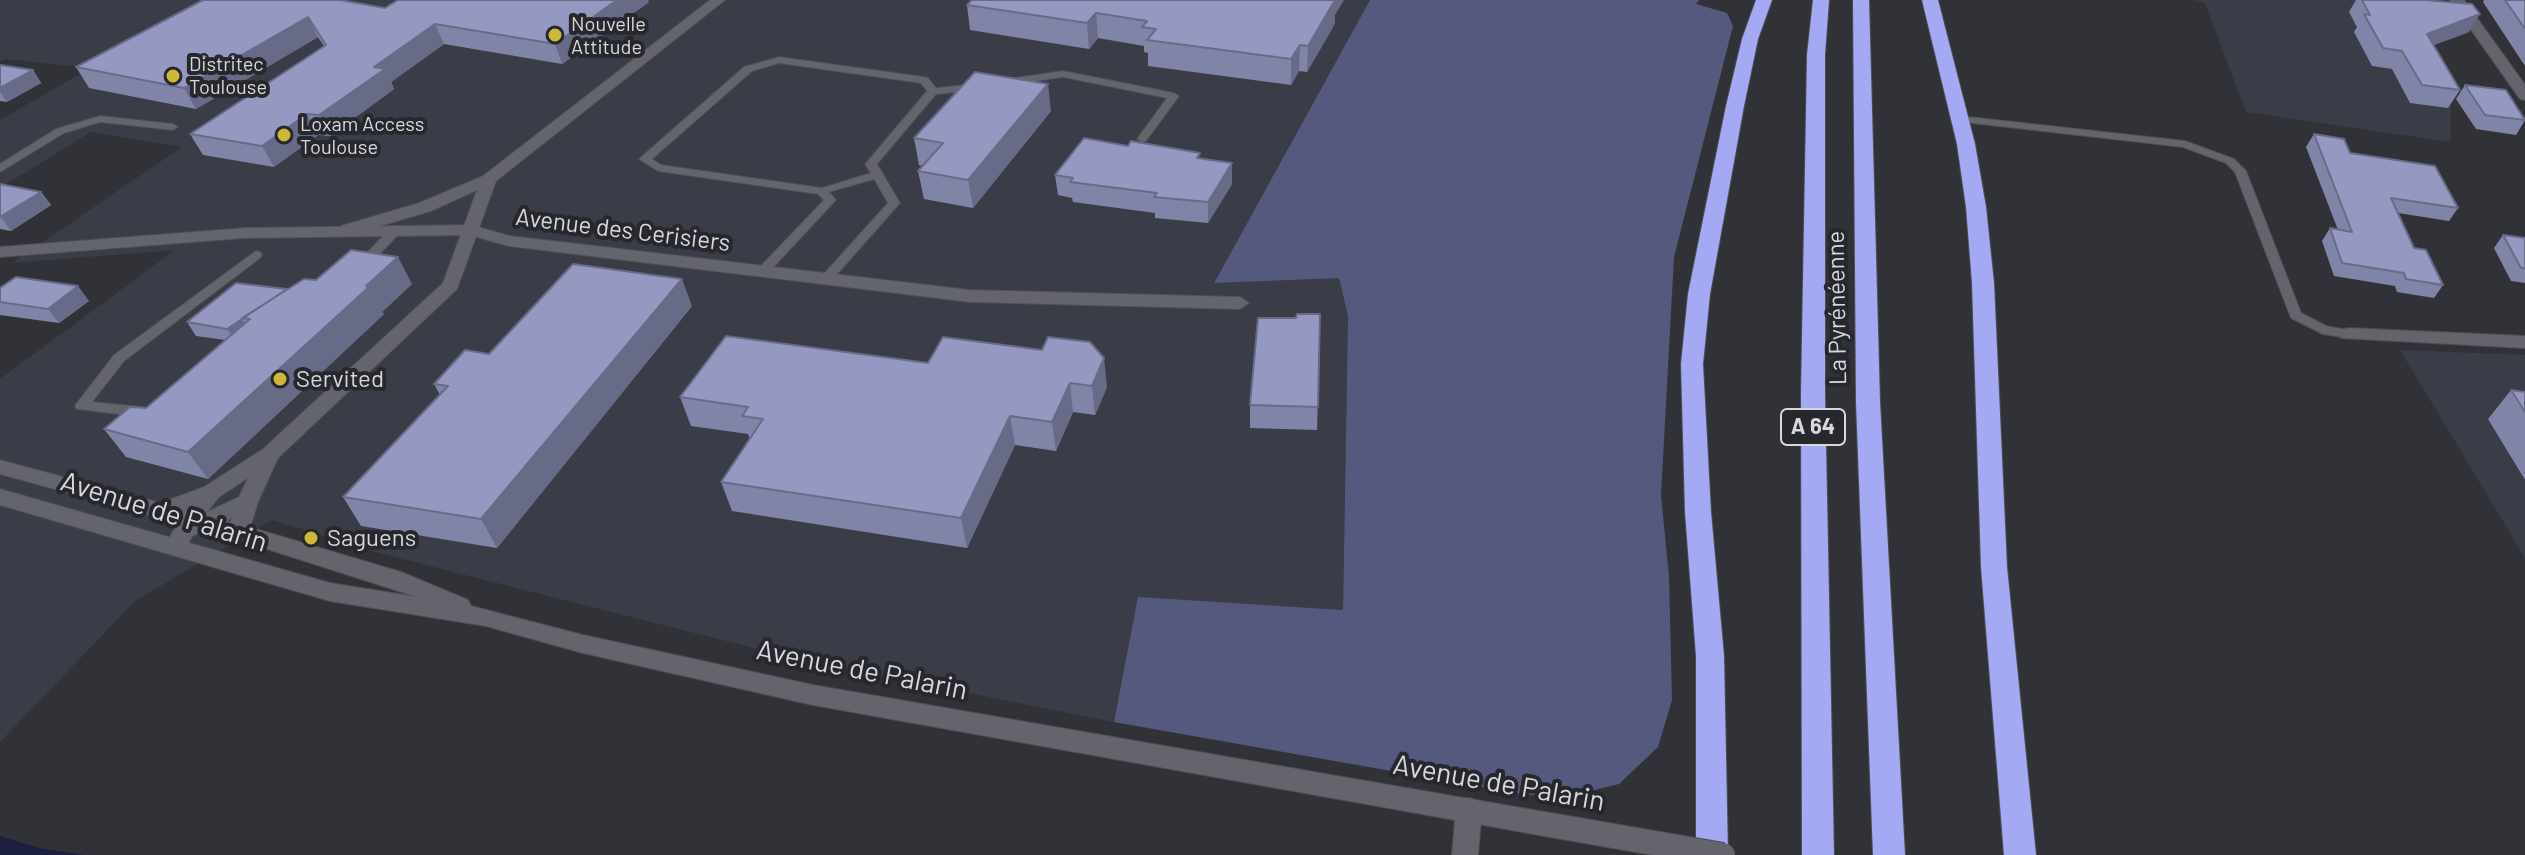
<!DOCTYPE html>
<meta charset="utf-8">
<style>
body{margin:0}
canvas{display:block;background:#313238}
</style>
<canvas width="2525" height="855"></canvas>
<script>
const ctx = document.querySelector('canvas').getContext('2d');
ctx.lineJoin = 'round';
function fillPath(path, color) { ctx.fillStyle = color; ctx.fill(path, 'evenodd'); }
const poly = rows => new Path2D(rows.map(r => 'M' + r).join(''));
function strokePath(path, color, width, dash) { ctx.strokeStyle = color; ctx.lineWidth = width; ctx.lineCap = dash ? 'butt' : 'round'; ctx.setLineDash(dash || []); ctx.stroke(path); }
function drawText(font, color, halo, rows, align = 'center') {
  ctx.font = font + ' Barlow,sans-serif'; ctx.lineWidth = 8; ctx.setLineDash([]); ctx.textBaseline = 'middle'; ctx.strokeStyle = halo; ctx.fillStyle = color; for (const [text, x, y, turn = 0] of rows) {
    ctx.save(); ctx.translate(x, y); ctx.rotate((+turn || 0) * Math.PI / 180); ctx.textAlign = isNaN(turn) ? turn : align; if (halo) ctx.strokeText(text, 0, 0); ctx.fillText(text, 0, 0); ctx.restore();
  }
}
const built = poly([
 [0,0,1370,0,1214,282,1339,277,1348,316,1343,610,1139,598,1114,722,785,656,375,552,272,520,135,601,0,742,0,379,175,250,12,263,182,147,91,132,0,188,0,120,90,68,5,59,0,61],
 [2193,0,2395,0,2451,100,2450,142,2246,112,2205,3],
 [2400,350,2525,355,2525,558]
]);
const green = poly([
 [1370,0,1699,0,1696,4,1727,13,1733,26,1674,257,1661,495,1669,577,1672,700,1658,747,1619,784,1586,792,1527,795,1114,722,1138,597,1343,610,1348,316,1339,278,1214,283]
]);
const water = poly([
 [0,836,39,848,84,855,0,855]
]);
const service = poly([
 [779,57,924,77,928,78,936,88,976,84,981,87,976,90,936,94,877,164,900,203,830,282,826,283,822,282,820,279,822,276,888,203,874,179,829,192,836,200,834,202,767,274,763,275,757,271,759,268,824,200,818,194,658,171,639,159,744,67,779,57],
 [779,63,921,83,927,91,867,162,865,164,871,173,822,188,661,165,652,159,752,71,779,63],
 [1063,71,1174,93,1179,96,1146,141,1142,142,1137,139,1167,98,1063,77,1001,86,996,83,1001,80,1063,71],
 [100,116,173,124,178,127,173,130,100,122,64,133,0,172,0,164,56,129,100,116],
 [1959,116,2185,141,2234,159,2246,171,2301,313,2326,326,2353,331,2354,334,2348,338,2323,334,2291,318,2235,172,2226,163,2183,147,1955,121,1955,117,1959,116],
 [396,226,402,230,400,233,364,270,356,270,354,267,356,264,392,227,396,226],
 [256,251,260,252,262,255,260,258,124,361,92,402,143,407,148,409,150,412,148,415,143,417,77,409,75,406,77,403,114,355,256,251]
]);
const minor = poly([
 [2450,0,2464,0,2525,85,2525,100,2520,99,2450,0],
 [471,225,510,236,970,290,1240,297,1249,303,1240,309,970,302,508,246,470,235,245,238,0,257,0,247,245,228,471,225],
 [2348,328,2525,336,2525,348,2341,338,2339,334,2341,330,2348,328]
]);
const tertiary = poly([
 [710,0,725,0,496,181,457,289,278,458,258,502,247,538,231,538,228,532,232,518,192,536,184,553,168,553,165,547,183,511,160,519,152,516,149,511,152,506,204,487,263,449,443,283,477,190,431,211,353,234,341,234,341,226,419,203,483,176,710,0],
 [248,478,239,497,207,512,219,497,248,478],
 [1469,798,1478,801,1482,809,1478,855,1452,855,1456,809,1460,801,1469,798]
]);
const secondary = poly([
 [0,460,239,524,401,572,468,600,471,606,583,635,813,685,1539,811,1548,815,1552,823,1548,831,1539,835,813,705,583,653,486,626,330,601,0,505,0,489,330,583,417,597,239,540,0,474,0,460]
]);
const motorway = poly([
 [1756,0,1772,0,1758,39,1744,106,1710,294,1703,364,1711,512,1724,656,1728,855,1696,855,1696,656,1685,512,1681,364,1688,294,1726,106,1742,39,1756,0],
 [1813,0,1829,0,1825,55,1825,392,1834,855,1802,855,1801,392,1807,55,1813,0],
 [1853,0,1869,0,1880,402,1905,855,1873,855,1856,402,1853,0],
 [1922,0,1938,0,1975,144,1986,207,1994,283,2007,567,2036,855,2004,855,1981,567,1972,283,1966,207,1957,144,1922,0]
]);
const secondaryBridge = poly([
 [1539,823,1723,855]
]);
const wall = poly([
 [203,0,385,8,649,2,562,64,444,44,391,82,394,89,330,136,318,135,274,167,203,155,190,134,324,46,318,37,196,109,89,88,76,67],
 [2356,0,2424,0,2469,32,2433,45,2460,90,2448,108,2410,103,2392,69,2372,66,2354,32,2357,27,2349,12],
 [2484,0,2525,0,2525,66,2483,2],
 [967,5,1335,15,1335,23,1307,72,1299,71,1291,85,1148,66,1148,53,1144,52,1144,46,1098,38,1089,49,970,30],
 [0,65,33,70,41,83,7,102,0,101],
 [2465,85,2525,120,2516,135,2476,129,2456,99],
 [1051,111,973,208,924,199,918,171,923,166,919,165,914,138],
 [2314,134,2458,208,2449,221,2398,213,2414,248,2443,285,2434,298,2397,292,2395,286,2334,276,2322,241,2330,228,2338,230,2306,147],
 [1200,158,1232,184,1208,223,1155,218,1155,213,1073,202,1072,198,1058,195,1055,175],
 [0,184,41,192,51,205,11,231,0,229],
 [2503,235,2525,238,2525,283,2511,281,2494,248],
 [316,280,412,284,382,312,384,314,208,479,126,457,104,429,146,408,225,340,196,336,187,322],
 [0,288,89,301,59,323,0,315],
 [692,306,497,548,361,526,343,497,440,395,434,384,489,354],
 [1320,314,1317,430,1250,428,1250,405,1296,318],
 [726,336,1107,387,1095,415,1073,412,1056,451,1015,445,967,548,732,511,721,482,750,440,748,434,691,426,680,397],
 [2511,390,2525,392,2525,480,2488,419]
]);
const shadedWall = poly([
 [617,0,648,0,649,2,562,64,555,44],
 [1331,0,1344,0,1335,15,1335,23,1331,31,1307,72,1308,46],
 [1096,13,1098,38,1089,49,1087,23],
 [2480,14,2469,32,2416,52,2427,34],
 [308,17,318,37,196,109,184,88],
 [435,24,444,44,391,82,394,89,330,136,319,115,374,67],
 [1300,45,1299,71,1291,85,1291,59],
 [33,70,41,83,7,102,0,92,0,88],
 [1048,84,1051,111,973,208,968,180],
 [307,114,318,135,274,167,262,146],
 [1232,163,1232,184,1208,223,1208,202],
 [41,192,51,205,11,231,1,217],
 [398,257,412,284,382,312,384,314,208,479,188,452],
 [682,279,692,306,497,548,481,519],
 [78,286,89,301,59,323,48,309],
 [242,319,251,332,236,342,227,329],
 [1104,358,1107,387,1095,415,1092,386],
 [1070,383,1073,412,1056,451,1052,422],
 [1010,416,1015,445,967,548,961,518]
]);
const building = poly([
 [203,0,340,0,385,8,398,0,617,0,555,44,435,24,374,67,385,69,319,115,307,114,262,146,190,134,326,45,308,17,184,88,76,67,203,0],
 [972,0,1335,0,1308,46,1300,45,1291,59,1147,40,1156,29,1142,27,1147,21,1096,13,1087,23,967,5,972,0],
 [2362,0,2424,0,2472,4,2480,14,2427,34,2460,90,2422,85,2402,51,2383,48,2364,14,2370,15,2362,0],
 [2505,0,2525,0,2525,29,2505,0],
 [0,65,33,70,0,88,0,65],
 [975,72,1048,84,968,180,918,171,943,143,914,138,975,72],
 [2465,85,2506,90,2525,120,2485,115,2465,85],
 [2314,134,2344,139,2350,153,2435,166,2458,208,2391,198,2414,248,2426,250,2443,285,2406,279,2404,273,2342,263,2330,228,2352,232,2314,134],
 [1084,138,1128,146,1131,141,1200,153,1197,158,1232,163,1208,202,1154,197,1157,193,1070,182,1073,178,1055,175,1084,138],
 [0,184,41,192,0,217,0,184],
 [2503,235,2525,238,2525,268,2521,268,2503,235],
 [351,250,398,257,366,286,369,287,188,452,104,429,130,407,146,408,250,319,242,318,304,279,316,280,351,250],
 [573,264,682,279,481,519,343,497,448,386,434,384,465,350,489,354,573,264],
 [16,277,78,286,48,309,0,302,0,288,16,277],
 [236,283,287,289,227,329,187,322,236,283],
 [1297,314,1320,314,1318,407,1250,405,1258,318,1296,318,1297,314],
 [726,336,928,363,943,337,1042,350,1048,337,1090,342,1104,358,1092,386,1070,383,1052,422,1010,416,961,518,721,482,763,419,742,416,748,407,680,397,726,336],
 [2511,390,2525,392,2525,412,2511,390]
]);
const markers = [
 [555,35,8,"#ceb837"],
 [173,76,8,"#ceb837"],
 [284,135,8,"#ceb837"],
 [280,379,8,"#ceb837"],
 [311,538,8,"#ceb837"]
];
const farPoinames = [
 ["Nouvelle",571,24],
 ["Attitude",571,47],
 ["Distritec",189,64],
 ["Toulouse",189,87],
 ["Loxam Access",300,124],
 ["Toulouse",300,147]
];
const shields = [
 [1813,427,64]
];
const shieldNames = [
 ["A 64",1813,427]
];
const streetNames = [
 ["Avenue des Cerisiers",623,230,7],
 ["La Pyrénéenne",1837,308,-91]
];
const poiNames = [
 ["Servited",296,379],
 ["Saguens",327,538]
];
const nearStreetnames = [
 ["Avenue de Palarin",164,512,17],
 ["Avenue de Palarin",862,670,11],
 ["Avenue de Palarin",1499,783,10]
];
fillPath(built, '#3a3c47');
fillPath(green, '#55597e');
fillPath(water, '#1d1f3f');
strokePath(service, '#4e4f54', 2);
strokePath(minor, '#4e4f54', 2);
strokePath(tertiary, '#4e4f54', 2);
strokePath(secondary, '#4e4f54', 2);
strokePath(motorway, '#4e4f54', 2);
fillPath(service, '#64656c');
fillPath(minor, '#64656c');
fillPath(tertiary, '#64656c');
fillPath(secondary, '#64656c');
fillPath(motorway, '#a3aaf3');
strokePath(secondaryBridge, '#4e4f54', 26, []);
strokePath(secondaryBridge, '#64656c', 24);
fillPath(wall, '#8084a7');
fillPath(shadedWall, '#686b88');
fillPath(building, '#9599c2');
strokePath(building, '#686b88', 2);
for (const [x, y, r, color] of markers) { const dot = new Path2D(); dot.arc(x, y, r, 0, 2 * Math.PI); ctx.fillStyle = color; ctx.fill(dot); strokePath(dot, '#27282e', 3); }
drawText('20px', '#d8d8dc', '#27282e', farPoinames, 'left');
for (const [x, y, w] of shields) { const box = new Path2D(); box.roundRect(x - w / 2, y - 18, w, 36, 6); ctx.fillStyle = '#27282e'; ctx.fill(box); strokePath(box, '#d8d8dc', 2); }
drawText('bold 22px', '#d8d8dc', null, shieldNames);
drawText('24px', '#d8d8dc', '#27282e', streetNames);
drawText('24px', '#d8d8dc', '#27282e', poiNames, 'left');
drawText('28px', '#d8d8dc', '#27282e', nearStreetnames);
</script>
